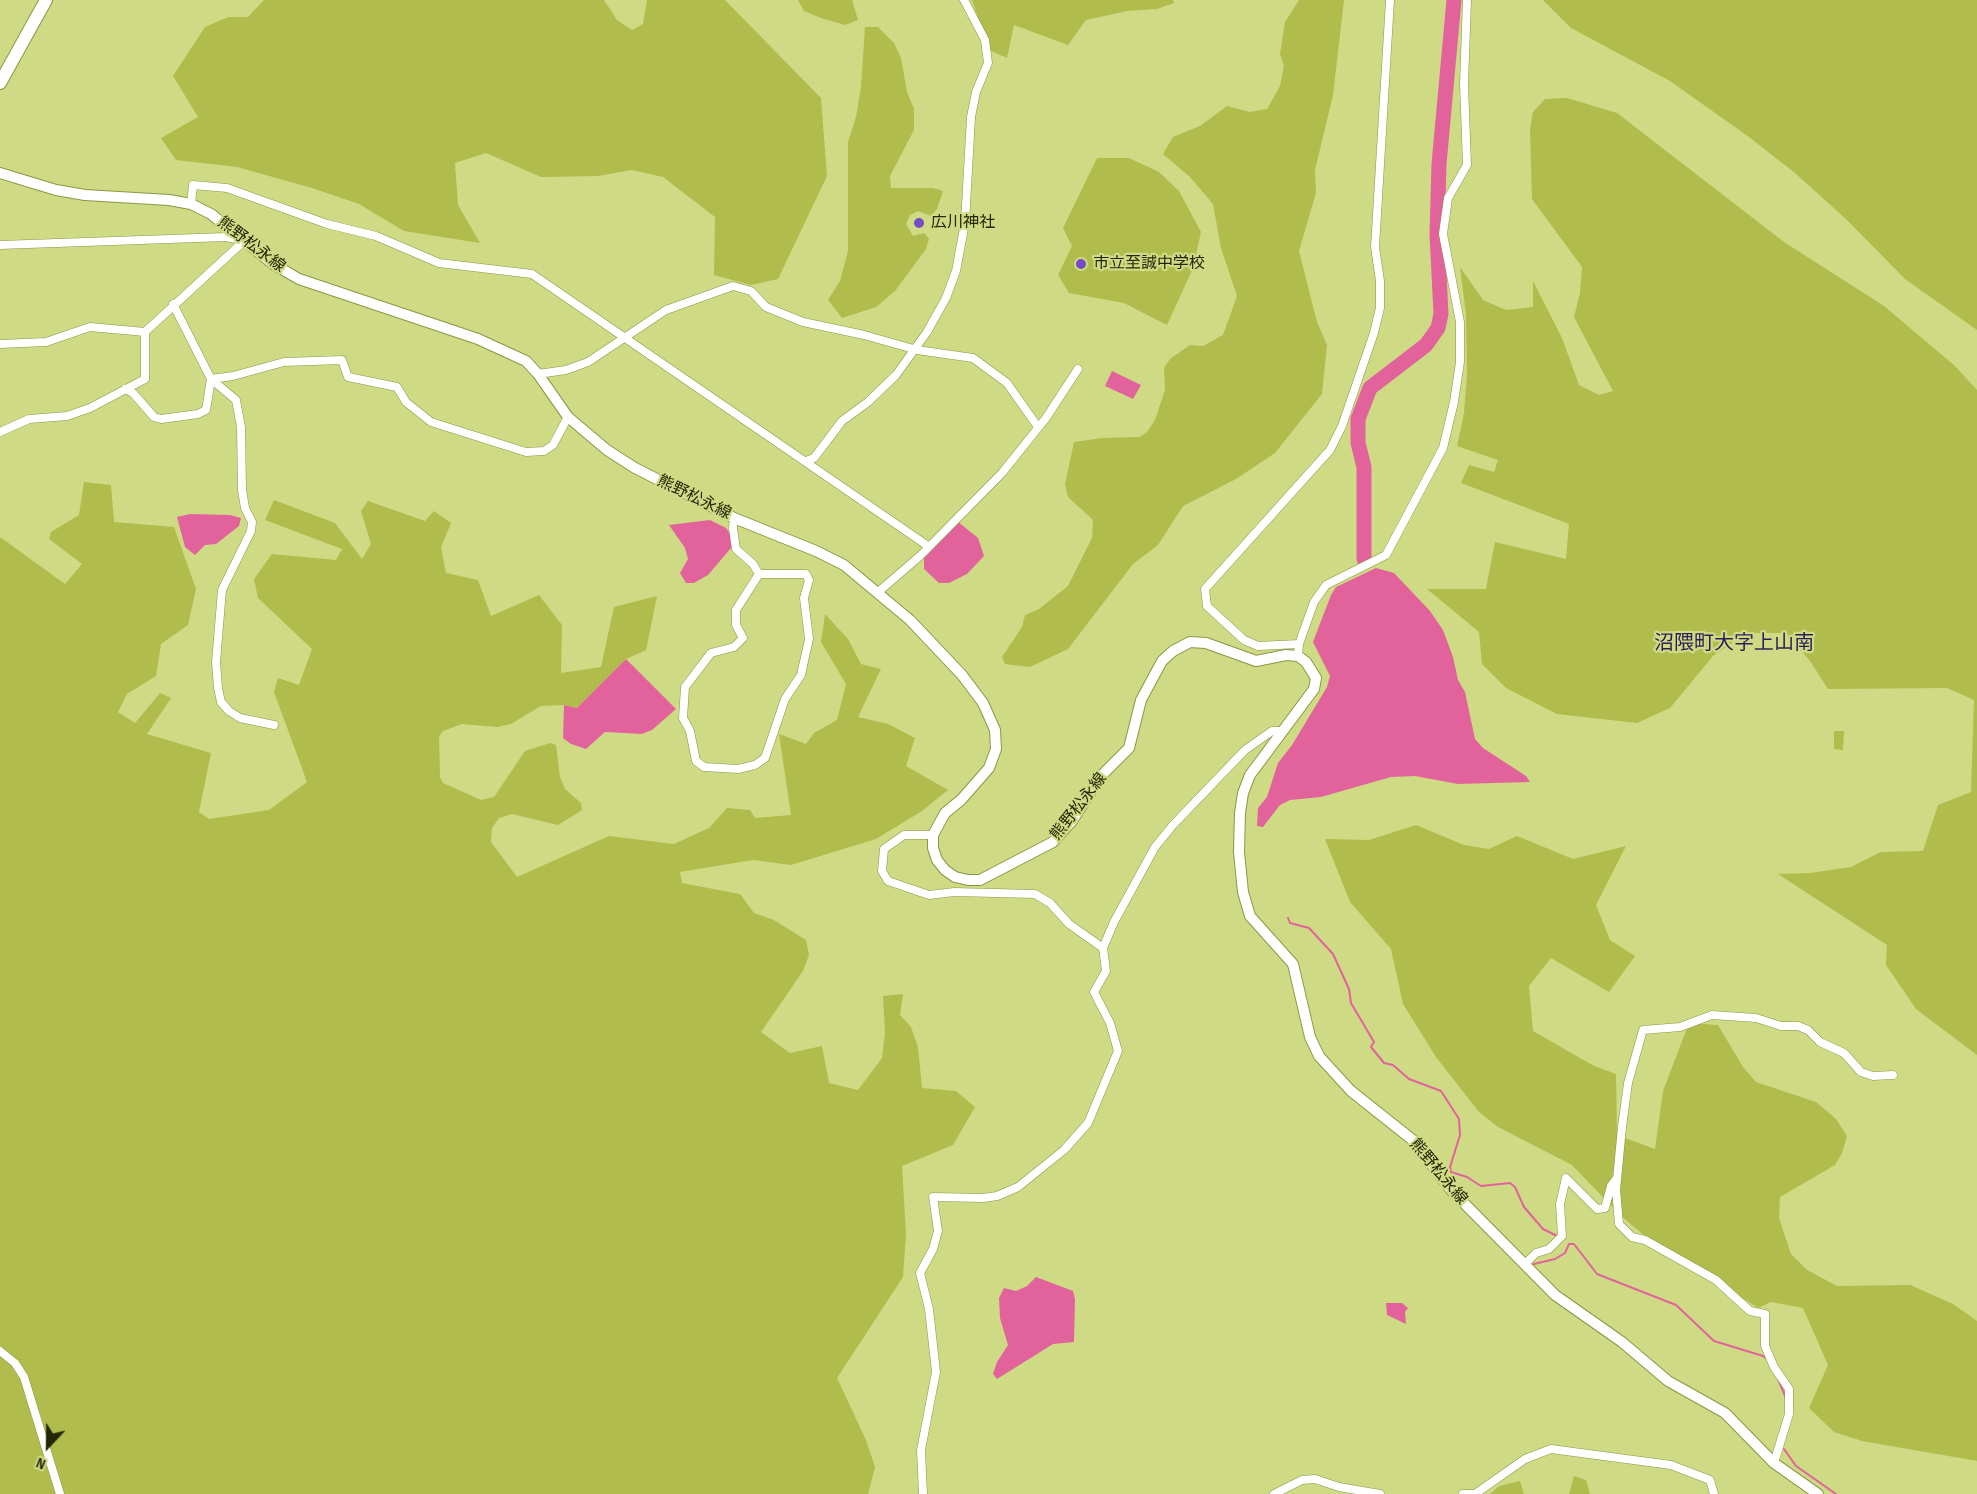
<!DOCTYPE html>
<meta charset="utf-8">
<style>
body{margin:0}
#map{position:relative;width:1977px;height:1494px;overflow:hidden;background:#cfda85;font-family:"Sofia Sans Condensed",sans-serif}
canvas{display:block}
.north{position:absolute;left:18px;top:1416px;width:60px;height:60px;-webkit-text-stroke:4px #cfda85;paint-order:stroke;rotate:202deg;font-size:16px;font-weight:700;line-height:24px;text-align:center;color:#232703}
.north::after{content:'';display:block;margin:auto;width:21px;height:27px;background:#232703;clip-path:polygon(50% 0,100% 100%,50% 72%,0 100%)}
</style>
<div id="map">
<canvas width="1977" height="1494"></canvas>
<div class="north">N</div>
</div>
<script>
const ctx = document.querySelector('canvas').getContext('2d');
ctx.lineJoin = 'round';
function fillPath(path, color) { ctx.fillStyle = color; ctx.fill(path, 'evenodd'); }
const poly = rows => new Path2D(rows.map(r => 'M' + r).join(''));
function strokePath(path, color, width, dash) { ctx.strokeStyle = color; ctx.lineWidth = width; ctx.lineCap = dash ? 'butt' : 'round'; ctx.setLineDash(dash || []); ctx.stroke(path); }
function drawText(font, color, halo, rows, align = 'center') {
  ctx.font = font + ' "Sofia Sans Condensed","Noto Sans JP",sans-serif'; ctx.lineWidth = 4.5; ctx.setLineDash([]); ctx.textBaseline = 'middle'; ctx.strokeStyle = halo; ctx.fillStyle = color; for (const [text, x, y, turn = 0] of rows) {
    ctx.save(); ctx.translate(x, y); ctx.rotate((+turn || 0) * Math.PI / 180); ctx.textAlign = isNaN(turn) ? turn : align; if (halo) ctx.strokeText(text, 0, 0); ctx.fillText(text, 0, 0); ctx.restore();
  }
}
const green = poly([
 [264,0,604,0,617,20,632,30,643,24,647,0,725,0,821,98,827,176,778,279,751,285,714,275,715,217,663,177,632,170,598,176,541,177,486,153,455,163,458,205,480,243,404,231,359,204,312,188,237,167,176,160,161,138,198,117,173,76,205,27,228,17,248,17],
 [798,0,852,0,858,20,845,25,821,18,804,11],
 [972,0,1173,0,1174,3,1157,9,1127,11,1086,20,1068,45,1014,25,1007,58,989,50],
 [1299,0,1344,0,1333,95,1315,170,1316,193,1299,251,1317,322,1327,345,1322,394,1275,453,1236,479,1183,506,1158,545,1133,564,1068,649,1030,667,1005,664,1002,657,1022,627,1025,615,1039,609,1068,586,1092,538,1093,520,1068,497,1065,484,1074,442,1102,438,1140,437,1147,432,1155,420,1165,390,1164,368,1170,359,1190,345,1203,346,1223,335,1237,296,1221,248,1213,204,1190,177,1163,154,1173,137,1200,126,1227,106,1250,112,1267,109,1280,86,1284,66,1280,54,1285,22],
 [1543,0,1977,0,1977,330,1905,279,1847,220,1795,173,1749,137,1670,81,1571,28],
 [865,27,878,27,894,43,901,58,907,92,914,109,914,130,890,176,891,188,933,188,943,191,937,209,931,216,918,211,910,215,906,224,913,236,924,233,929,239,926,249,895,291,876,307,842,318,828,300,840,281,848,251,848,142,856,117,861,87],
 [1567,98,1617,113,1784,242,1884,306,1955,366,1977,390,1977,1055,1916,1009,1886,965,1887,945,1778,874,1810,873,1851,867,1881,852,1923,851,1938,805,1971,792,1974,700,1947,688,1828,689,1810,661,1786,633,1746,633,1713,656,1670,708,1637,723,1557,714,1506,688,1482,664,1479,632,1427,589,1486,589,1495,542,1566,559,1569,524,1461,483,1469,465,1494,472,1498,460,1457,446,1464,413,1467,374,1466,315,1460,267,1483,300,1506,310,1533,307,1533,281,1562,338,1579,385,1599,395,1613,391,1574,317,1580,293,1582,267,1532,199,1530,129,1533,112,1545,99],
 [1097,158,1129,158,1159,172,1179,191,1201,232,1193,268,1167,325,1124,303,1069,293,1058,275,1072,246,1063,228],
 [84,482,111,485,114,522,174,527,196,589,188,625,161,644,156,676,127,694,118,712,135,723,160,693,171,698,147,734,211,753,199,812,209,819,269,810,307,782,274,692,278,678,299,685,312,649,258,598,254,579,272,554,336,560,342,549,265,520,274,500,335,523,362,559,371,544,361,511,368,501,425,521,434,511,451,523,441,547,446,573,478,580,491,616,539,595,562,625,561,673,601,667,614,607,657,596,646,650,626,659,577,708,564,705,541,706,511,724,497,727,462,724,443,731,439,737,440,777,443,783,481,800,494,797,525,751,550,743,556,745,560,777,565,789,581,803,582,810,558,825,512,814,499,818,492,828,491,842,517,877,609,836,674,844,709,828,727,808,750,810,755,818,791,815,779,734,806,744,814,733,837,720,846,684,821,642,825,614,848,639,861,664,881,669,858,717,888,724,915,738,906,766,948,790,922,811,876,839,791,865,753,860,680,872,682,883,740,894,754,913,774,920,806,940,809,955,803,971,761,1032,790,1053,822,1046,829,1083,858,1090,882,1058,885,1032,883,996,903,994,900,1015,911,1027,918,1047,922,1088,956,1091,975,1107,953,1145,902,1166,906,1234,903,1277,837,1378,866,1440,875,1467,868,1494,0,1494,0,537,65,584,82,564,49,539,51,532,79,515],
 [1834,731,1844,731,1843,750,1834,749],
 [1416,825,1464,845,1489,849,1517,836,1573,859,1626,846,1596,905,1610,940,1635,956,1609,992,1551,958,1529,986,1533,1031,1594,1066,1616,1074,1617,1135,1655,1149,1663,1091,1689,1023,1718,1025,1743,1067,1756,1082,1816,1102,1836,1119,1847,1136,1842,1153,1835,1165,1780,1197,1779,1218,1791,1254,1807,1270,1837,1286,1910,1285,1953,1304,1977,1321,1977,1461,1862,1441,1834,1432,1809,1408,1828,1365,1803,1308,1771,1302,1758,1308,1646,1237,1620,1215,1572,1165,1498,1127,1479,1112,1436,1057,1403,1004,1391,949,1350,902,1325,839,1369,840],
 [1574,1476,1586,1480,1590,1494,1569,1494],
 [1520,1481,1524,1494,1490,1494,1499,1486]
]);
const water = poly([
 [1112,371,1141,385,1133,399,1105,386],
 [190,514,230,515,241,518,239,526,216,544,205,545,195,555,185,547,177,517],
 [710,520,726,528,731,535,731,548,708,575,694,583,686,583,680,573,688,559,685,548,669,525],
 [957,521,978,538,984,556,967,574,949,583,939,583,924,569,924,557],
 [1376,568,1394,573,1430,611,1443,630,1453,657,1458,680,1465,692,1475,739,1483,748,1526,776,1530,782,1458,784,1415,776,1391,777,1321,797,1290,800,1280,805,1263,827,1257,826,1258,808,1267,797,1278,763,1292,745,1327,687,1330,676,1313,642,1331,595,1336,587],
 [626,659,676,709,652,730,642,734,605,732,586,749,571,744,563,738,564,705,577,708],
 [1036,1277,1073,1291,1075,1299,1074,1342,1053,1344,997,1379,993,1374,997,1362,1008,1345,1000,1318,999,1298,1004,1288,1016,1291,1027,1286],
 [1386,1303,1402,1303,1408,1308,1405,1312,1406,1324,1387,1315]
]);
const stream = poly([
 [1288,918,1290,923,1309,928,1333,954,1349,989,1351,1003,1374,1042,1371,1047,1384,1063,1393,1065,1409,1079,1441,1091,1459,1119,1460,1135,1450,1167,1451,1172,1467,1177,1481,1186,1510,1183,1515,1187,1524,1207,1543,1229,1557,1236],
 [1534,1264,1555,1259,1565,1253,1569,1244,1574,1244,1597,1274,1676,1305,1714,1341,1763,1356,1768,1360],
 [1778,1379,1786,1398],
 [1784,1449,1796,1466,1836,1494]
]);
const river = poly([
 [1364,559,1364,467,1358,443,1358,419,1370,388,1426,345,1438,328,1441,314,1437,234,1439,164,1454,0]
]);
const street = poly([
 [191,204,193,185,227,188,327,224,376,236,439,263,532,274,928,546],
 [0,245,226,237,242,240],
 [173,304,211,379,236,400,241,427,242,490,245,508,252,522,251,531,222,590,216,662,218,688,221,702,229,711,240,718,274,725],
 [0,344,46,342,90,327,145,332,244,241],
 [538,374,566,370,588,362,666,310,733,286,751,291,766,307,803,322,864,335,917,350,973,358,1007,383,1038,427],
 [211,379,233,376,284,362,342,360,348,377,397,387,406,402,431,422,526,452,544,451,553,445,568,417],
 [125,389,133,393,154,417,161,419,198,414,206,410,211,379],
 [0,432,29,419,67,416,90,408,145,379,145,332],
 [806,461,814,458,842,421,868,402,896,375,927,332,946,298,956,271,965,223,971,117,976,92,988,63,985,40,964,0],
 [734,518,733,528,736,549,753,564,759,574,736,610,736,625,743,638,734,647,711,653,685,687,683,718,690,731,696,761,704,767,738,769,755,765,765,758,785,699,801,675,809,639,804,598,809,580,806,574,759,574],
 [877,593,920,556,1002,473,1046,418,1078,369],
 [1299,644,1258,646,1244,640,1207,606,1205,589,1330,450,1342,426,1374,333,1380,308,1380,281,1375,247,1390,0],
 [1298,656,1299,644,1314,602,1326,585,1386,555,1443,448,1454,402,1460,362,1460,322,1443,234,1448,198,1467,165,1464,84,1467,0],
 [933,835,904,835,884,849,882,871,888,881,929,895,954,892,1035,894,1050,903,1069,924,1103,948],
 [1525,1264,1536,1253,1549,1249,1562,1236,1560,1204,1566,1178,1597,1209,1605,1208,1611,1186,1616,1179],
 [0,1351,15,1363,24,1377,60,1494],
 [1774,1463,1789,1414,1789,1389,1774,1367,1765,1346,1765,1314,1750,1311,1716,1280,1645,1240,1632,1237,1619,1224,1616,1190,1622,1127,1628,1083,1643,1030,1680,1027,1712,1015,1756,1018,1781,1026,1798,1026,1808,1030,1820,1042,1844,1053,1861,1072,1873,1076,1893,1075],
 [923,1494,921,1450,936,1372,929,1309,920,1273,933,1249,938,1231,933,1197,983,1198,997,1196,1018,1187,1064,1150,1088,1123,1118,1051,1110,1023,1094,992,1106,971,1103,948,1114,922,1155,847,1173,825,1245,750,1272,731,1283,731],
 [1274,1494,1302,1480,1315,1479,1339,1487,1380,1494],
 [1463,1494,1475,1494,1525,1459,1551,1449,1671,1465,1710,1480,1714,1494]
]);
const secondary = poly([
 [0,173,56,190,85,195,169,200,191,204,211,214,273,264,299,279,478,339,526,361,538,374,568,417,607,450,635,468,734,518,816,551,844,565,910,620,962,675,983,703,995,730,996,749,989,768,961,800,945,813,933,835,933,848,937,860,945,870,955,877,968,880,980,880,1053,842,1072,821,1101,776,1129,748,1141,700,1162,661,1173,651,1190,642,1206,643,1256,661,1286,655,1298,656,1306,662,1316,678,1314,689,1250,775,1243,793,1240,813,1239,852,1243,892,1250,916,1293,964,1310,1037,1319,1056,1351,1091,1414,1141,1451,1190,1555,1295,1622,1342,1668,1381,1725,1413,1774,1463,1818,1494]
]);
const primary = poly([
 [0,83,46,0]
]);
const markers = [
 [919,223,6,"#744cc5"],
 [1081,264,6,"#744cc5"]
];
const poiNames = [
 ["広川神社",931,223],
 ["市立至誠中学校",1093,264]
];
const streetNames = [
 ["熊野松永線",251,245,37],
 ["熊野松永線",694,498,26],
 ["熊野松永線",1079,807,-52],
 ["熊野松永線",1438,1172,50]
];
const quarterNames = [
 ["沼隈町大字上山南",1734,644]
];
fillPath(green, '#b0bc4c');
fillPath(water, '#e2639c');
strokePath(stream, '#e2639c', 2);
strokePath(river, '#e2639c', 15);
strokePath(street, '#8d9642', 9);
strokePath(secondary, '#8d9642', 12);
strokePath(primary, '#8d9642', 14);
strokePath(street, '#fff', 8);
strokePath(secondary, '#fff', 10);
strokePath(primary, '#fff', 12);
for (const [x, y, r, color] of markers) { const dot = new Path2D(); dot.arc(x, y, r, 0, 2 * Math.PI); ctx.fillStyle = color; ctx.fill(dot); strokePath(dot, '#cfda85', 2); }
drawText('16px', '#232703', '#cfda85', poiNames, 'left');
drawText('16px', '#232703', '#cfda85', streetNames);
drawText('20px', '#2f1c56', '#cfda85', quarterNames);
</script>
